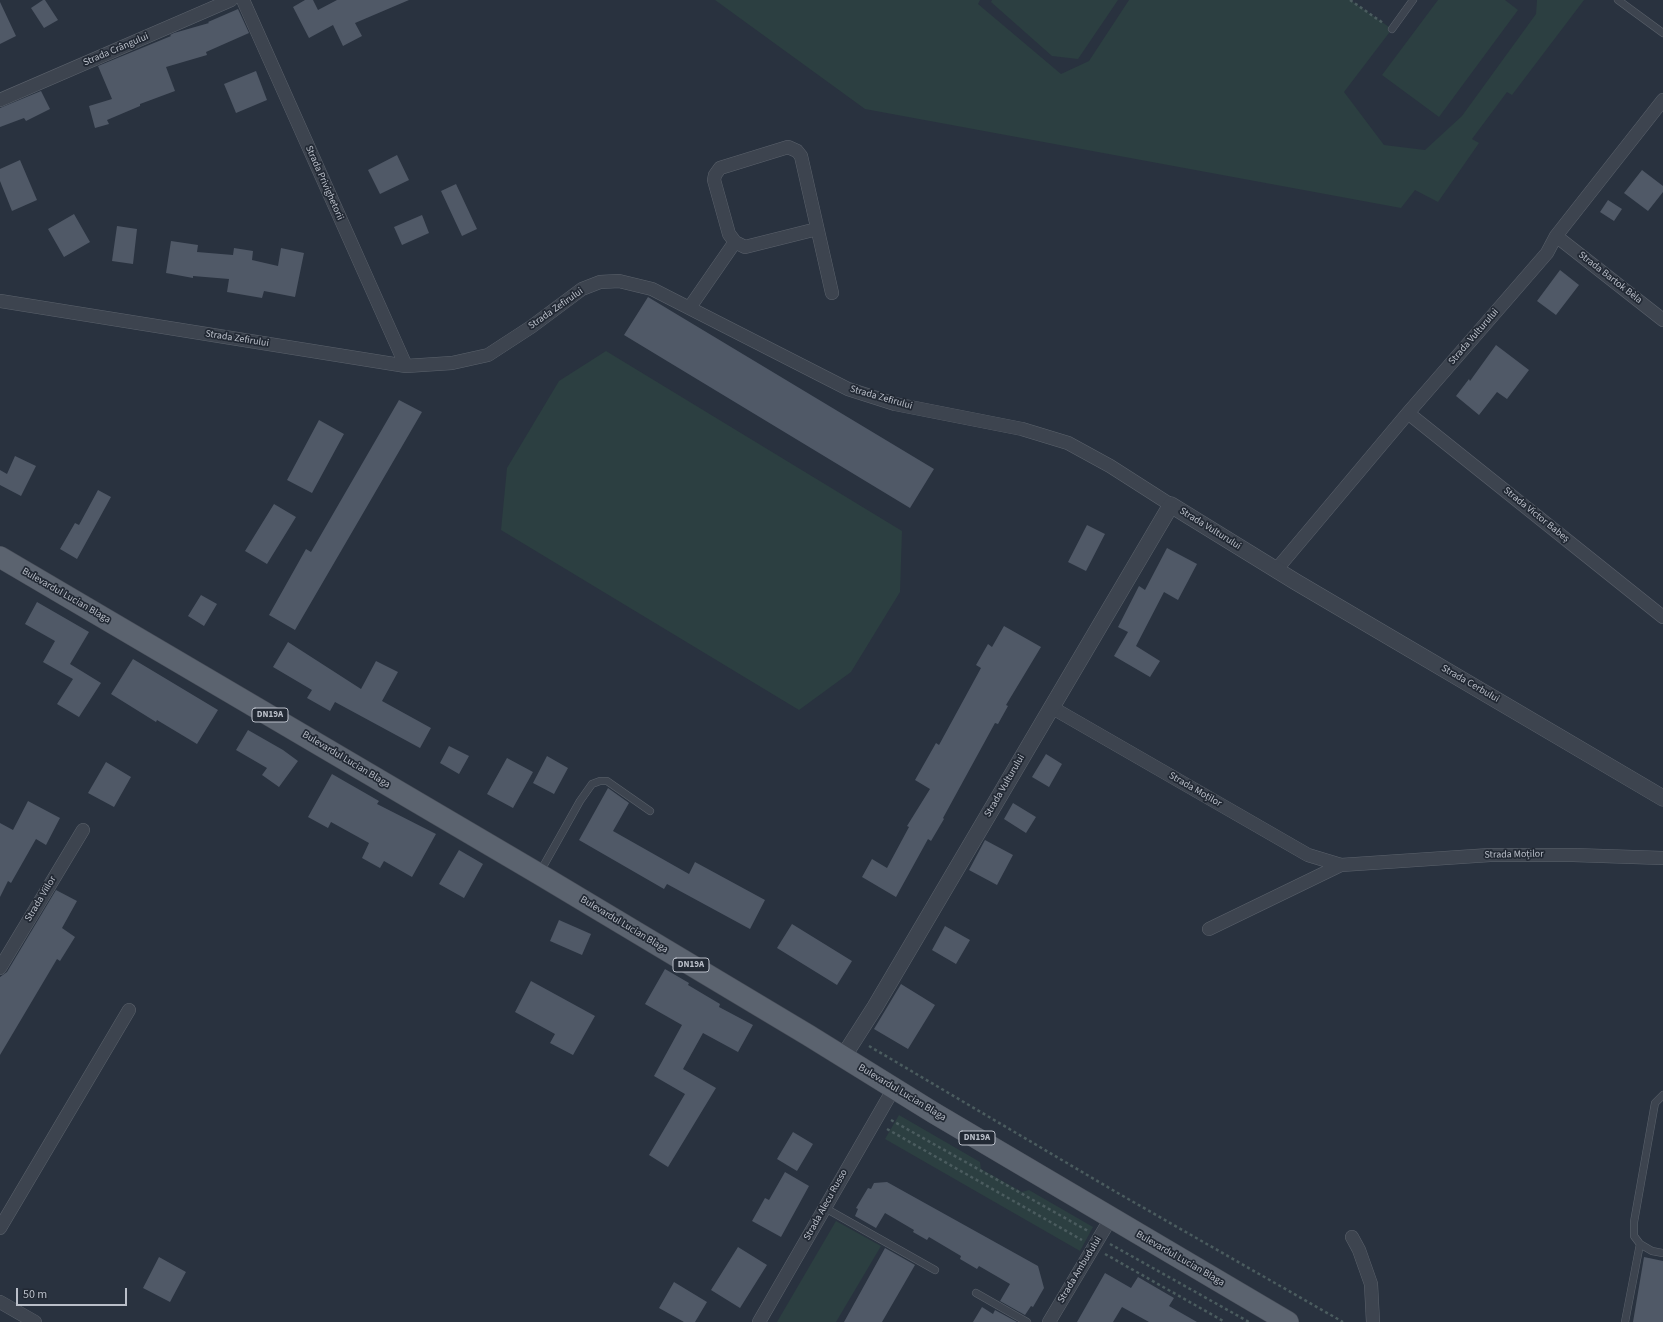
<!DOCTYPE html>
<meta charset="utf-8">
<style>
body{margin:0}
#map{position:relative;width:1663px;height:1322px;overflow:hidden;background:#29323f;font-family:"Source Sans 3",sans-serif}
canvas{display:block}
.scale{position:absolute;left:16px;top:1288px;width:111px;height:18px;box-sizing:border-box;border:2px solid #babfc9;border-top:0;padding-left:5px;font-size:12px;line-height:14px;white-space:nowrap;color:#babfc9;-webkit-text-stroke:3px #222934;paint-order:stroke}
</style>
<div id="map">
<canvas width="1663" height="1322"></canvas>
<div class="scale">50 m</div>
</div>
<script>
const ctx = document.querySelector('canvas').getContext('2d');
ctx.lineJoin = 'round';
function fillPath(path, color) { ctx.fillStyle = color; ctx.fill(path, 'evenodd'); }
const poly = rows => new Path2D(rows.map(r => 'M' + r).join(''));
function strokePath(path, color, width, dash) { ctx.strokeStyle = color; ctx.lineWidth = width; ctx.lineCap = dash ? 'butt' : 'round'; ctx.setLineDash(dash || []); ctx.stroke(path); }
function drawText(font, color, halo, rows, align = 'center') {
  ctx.font = font + ' "Source Sans 3",sans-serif'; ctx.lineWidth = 3.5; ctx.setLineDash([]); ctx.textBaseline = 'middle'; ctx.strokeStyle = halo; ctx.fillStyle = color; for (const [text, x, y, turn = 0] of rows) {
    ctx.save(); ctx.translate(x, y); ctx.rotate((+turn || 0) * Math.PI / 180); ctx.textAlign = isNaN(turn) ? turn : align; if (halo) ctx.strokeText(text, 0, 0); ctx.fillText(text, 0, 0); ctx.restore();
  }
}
const green = poly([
 [715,0,980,0,978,4,1061,74,1089,61,1129,0,1350,0,1392,29,1344,92,1384,145,1425,150,1462,116,1536,14,1537,0,1584,0,1512,95,1507,92,1472,139,1479,143,1438,202,1415,190,1401,208,865,109],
 [992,0,1118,0,1078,59,1052,56,991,2],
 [1438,0,1505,0,1518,10,1439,117,1382,75],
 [606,351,902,531,900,592,851,672,799,710,501,530,507,468,559,381],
 [899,1115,980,1162,981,1169,1022,1192,1029,1190,1093,1227,1080,1251,885,1139],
 [836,1221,881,1246,836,1322,777,1322]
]);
const building = poly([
 [43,0,45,0,58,20,44,28,31,8],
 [305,0,313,0,318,10,337,0,409,0,355,23,362,36,343,46,333,25,309,38,293,7],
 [0,2,16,36,0,44],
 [238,9,249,33,206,52,207,55,166,67,175,91,140,104,140,106,107,120,109,124,95,128,89,106,112,99,98,66,171,36,170,35,174,33,209,23,208,22],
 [256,71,267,100,236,113,224,84],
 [41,91,50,109,26,121,24,118,0,127,0,108],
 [397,155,409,180,380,194,368,170],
 [20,160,37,200,12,211,0,181,0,169],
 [1642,170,1663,186,1663,192,1648,211,1624,193],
 [456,184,477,229,462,236,441,191],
 [1608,200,1622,209,1614,221,1600,212],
 [74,214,90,242,64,257,48,229],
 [422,215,429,233,402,245,394,227],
 [117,226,137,229,133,264,112,261],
 [171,241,198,245,197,252,233,255,234,248,253,251,252,260,278,266,281,248,304,253,295,297,264,291,262,298,227,292,229,279,193,276,193,278,166,273],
 [1560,270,1579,285,1556,315,1537,301],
 [648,297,934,469,910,508,624,335],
 [1496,345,1529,370,1507,399,1497,392,1479,415,1456,396,1469,379,1470,381],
 [399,400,422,412,295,630,269,615,306,549,311,552],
 [319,420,344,434,312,493,287,480],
 [15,456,36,466,21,496,0,485,0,470,7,474],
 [98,490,111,497,77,559,60,549,75,523,79,525],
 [274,504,296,517,267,564,245,551],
 [1087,525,1105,534,1086,571,1068,562],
 [1167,548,1197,564,1178,600,1164,592,1136,646,1160,661,1150,677,1114,656,1128,632,1118,627,1139,586,1145,590],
 [201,595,217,604,204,626,188,616],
 [37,602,89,632,70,664,101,683,79,717,57,704,73,679,43,662,55,641,25,624],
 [1004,626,1041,647,1006,705,1008,706,998,724,995,723,943,818,944,819,931,841,928,839,896,897,862,877,872,859,887,868,909,827,907,826,930,789,915,780,936,743,939,745,981,668,976,665,988,644,992,647],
 [288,642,361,689,376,661,398,672,382,701,431,728,420,748,335,702,330,711,307,698,312,690,273,667],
 [133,659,218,710,197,744,157,720,156,722,111,694],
 [248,730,283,750,298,761,279,787,262,775,267,768,236,750],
 [449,746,469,756,459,774,440,763],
 [1046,754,1062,764,1049,787,1032,777],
 [547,756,568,768,554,794,533,783],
 [507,758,533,772,513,808,487,794],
 [106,762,131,777,114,807,88,793],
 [332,774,379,801,377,804,436,834,412,877,384,861,380,868,362,858,369,843,331,822,328,828,308,817],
 [608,788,629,803,613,831,689,874,695,862,765,900,750,929,667,884,664,889,579,840],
 [28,801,60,818,46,845,36,839,11,883,8,881,0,897,0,823,13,830],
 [1013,803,1036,817,1026,833,1004,819],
 [985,840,1013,855,997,885,969,870],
 [459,850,483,864,464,898,439,884],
 [56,890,77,901,62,928,75,937,60,961,57,959,0,1055,0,977,7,972],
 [559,920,591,934,582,955,550,941],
 [792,924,852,961,837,985,777,948],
 [945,926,970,940,956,964,932,950],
 [665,969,689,983,688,985,720,1004,719,1007,753,1025,738,1052,703,1033,683,1069,716,1088,668,1167,649,1155,685,1094,654,1076,682,1025,645,1004],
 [531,981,595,1016,573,1055,550,1043,555,1034,515,1012],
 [901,984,935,1005,908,1049,874,1029],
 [793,1132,813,1144,797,1171,777,1159],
 [785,1172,809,1186,781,1237,752,1221,765,1198,769,1200],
 [887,1182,1038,1266,1044,1288,1033,1307,1031,1306,1025,1315,1000,1301,1010,1284,979,1266,977,1269,960,1259,961,1256,929,1237,927,1240,913,1232,914,1230,885,1213,876,1228,855,1216,858,1209,856,1208,868,1188,871,1189,874,1183],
 [738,1247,767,1265,740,1308,711,1290],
 [885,1248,915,1265,882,1322,844,1322],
 [159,1257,186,1272,170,1302,143,1288],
 [1644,1257,1663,1261,1663,1322,1633,1322],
 [1105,1273,1131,1288,1138,1277,1174,1298,1169,1306,1197,1322,1149,1322,1122,1307,1113,1322,1077,1322],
 [674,1282,707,1302,695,1322,684,1322,659,1308],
 [982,1307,993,1314,995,1310,1017,1322,973,1322]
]);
const path = poly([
 [1350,0,1383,23],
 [869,1046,1116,1192,1343,1322],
 [891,1120,1088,1231],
 [887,1129,1082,1240],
 [1110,1244,1249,1322],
 [1105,1254,1225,1322]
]);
const service = poly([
 [1618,0,1663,33],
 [1392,29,1413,0],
 [540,872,580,801,592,784,600,781,607,781,650,811],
 [1663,1095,1655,1103,1634,1222,1634,1236,1640,1244,1652,1251,1663,1253],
 [825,1208,935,1270],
 [976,1293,1027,1322],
 [1625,1322,1640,1244]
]);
const minor = poly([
 [243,0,406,366],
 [0,100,231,0],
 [1556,236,1663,320],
 [735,242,745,247,817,229],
 [0,301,406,366,452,363,488,355,531,327,582,289,600,282,619,281,652,289,848,389,895,404,1022,429,1068,443,1110,466,1171,505],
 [690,307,735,242,729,234,714,180,715,175,720,168,788,147,797,151,801,156,832,293],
 [1408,413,1663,617],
 [1276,570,1408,413,1547,253,1556,236,1663,100],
 [1051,707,1308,855,1341,865,1490,855,1573,855,1663,858],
 [1209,929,1341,865],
 [0,968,83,830],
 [0,1228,129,1010],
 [1352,1237,1359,1250,1371,1284,1373,1322],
 [0,1302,35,1322],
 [759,1322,894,1088],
 [1049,1322,1111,1218]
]);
const tertiary = poly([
 [843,1057,875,1007,1171,505,1296,582,1663,798]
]);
const primary = poly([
 [0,557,539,874,808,1035,934,1113,1288,1322]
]);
const shields = [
 [270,715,36],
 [691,965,36],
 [977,1138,36]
];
const shieldNames = [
 ["DN19A",270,715],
 ["DN19A",691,965],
 ["DN19A",977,1138]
];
const streetNames = [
 ["Strada Crângului",116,50,-23],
 ["Strada Privighetorii",324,183,66],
 ["Strada Bartok Bèla",1610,278,38],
 ["Strada Zefirului",556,309,-35],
 ["Strada Vulturului",1474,337,-49],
 ["Strada Zefirului",237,339,9],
 ["Strada Zefirului",881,398,16],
 ["Strada Victor Babeș",1536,515,39],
 ["Strada Vulturului",1210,529,32],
 ["Bulevardul Lucian Blaga",66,596,30],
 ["Strada Cerbului",1470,684,30],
 ["Bulevardul Lucian Blaga",346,760,31],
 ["Strada Vulturului",1005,786,-60],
 ["Strada Moților",1195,790,30],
 ["Strada Moților",1514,855,-1],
 ["Strada Viilor",41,899,-59],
 ["Bulevardul Lucian Blaga",624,925,31],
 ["Bulevardul Lucian Blaga",902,1093,31],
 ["Strada Alecu Russo",826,1205,-61],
 ["Bulevardul Lucian Blaga",1180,1259,30],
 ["Strada Ambudului",1080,1270,-59]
];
fillPath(green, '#2c3f41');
fillPath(building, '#505967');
strokePath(service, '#5b626c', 8);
strokePath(minor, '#5b626c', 14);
strokePath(tertiary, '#5b626c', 17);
strokePath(primary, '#474d58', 22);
strokePath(path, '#4b5c5f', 2.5, [3, 3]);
strokePath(service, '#3d444f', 7);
strokePath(minor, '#3d444f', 13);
strokePath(tertiary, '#3d444f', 16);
strokePath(primary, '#5b636f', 21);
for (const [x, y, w] of shields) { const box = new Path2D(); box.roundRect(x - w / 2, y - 7, w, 14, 3); ctx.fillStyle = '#222934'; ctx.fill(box); strokePath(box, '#babfc9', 1); }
drawText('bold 9px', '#babfc9', null, shieldNames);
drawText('10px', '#babfc9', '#222934', streetNames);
</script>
